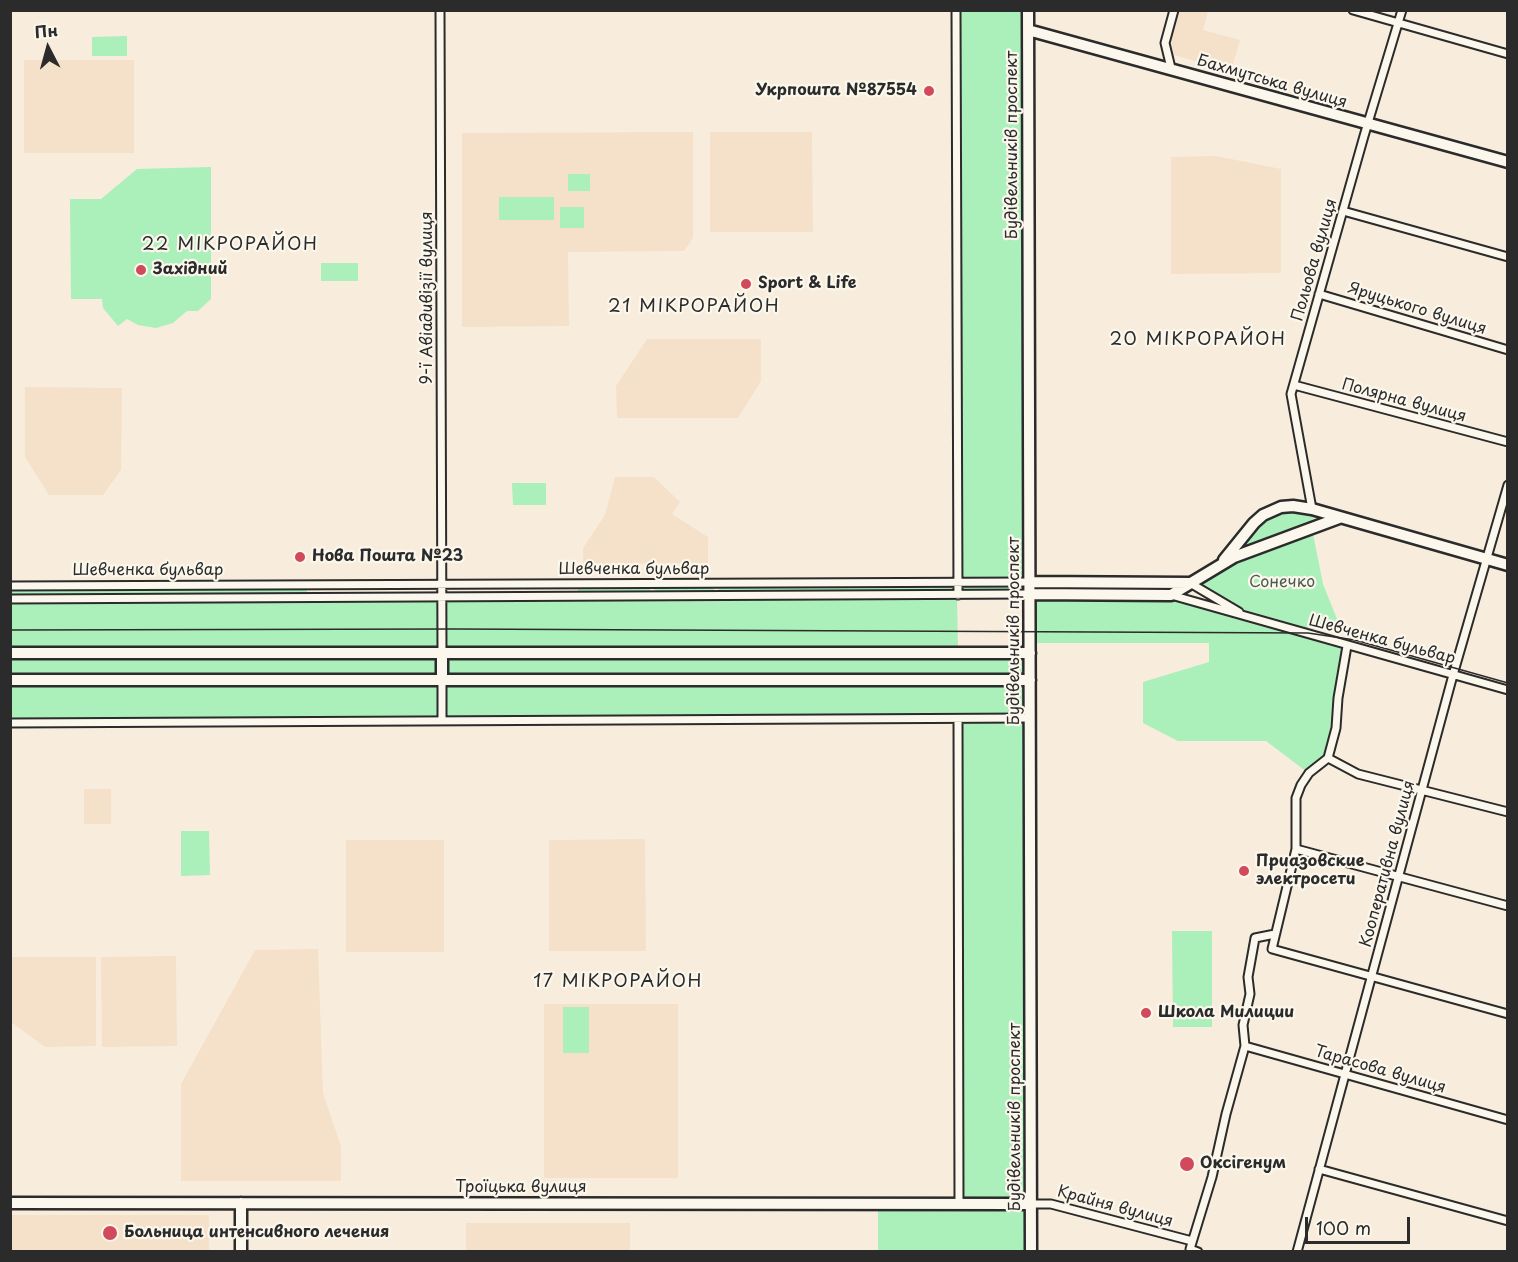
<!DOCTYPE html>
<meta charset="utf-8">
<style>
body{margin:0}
#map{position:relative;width:1518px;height:1262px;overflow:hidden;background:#f8eddc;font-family:"Playpen Sans",sans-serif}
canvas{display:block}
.frame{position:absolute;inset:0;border:12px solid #2b2b2b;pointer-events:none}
.north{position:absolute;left:18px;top:18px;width:60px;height:60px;-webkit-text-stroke:4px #fbf7ec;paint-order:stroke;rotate:354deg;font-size:16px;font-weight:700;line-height:24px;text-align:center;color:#2b2b2b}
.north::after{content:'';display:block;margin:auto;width:21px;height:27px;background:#2b2b2b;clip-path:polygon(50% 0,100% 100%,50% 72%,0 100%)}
.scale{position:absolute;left:1305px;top:1217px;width:105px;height:27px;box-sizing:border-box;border:3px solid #2b2b2b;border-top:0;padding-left:8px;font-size:18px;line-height:21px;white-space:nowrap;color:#2b2b2b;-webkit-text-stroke:4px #fbf7ec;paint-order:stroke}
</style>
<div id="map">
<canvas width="1518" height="1262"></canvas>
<div class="frame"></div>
<div class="north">Пн</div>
<div class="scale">100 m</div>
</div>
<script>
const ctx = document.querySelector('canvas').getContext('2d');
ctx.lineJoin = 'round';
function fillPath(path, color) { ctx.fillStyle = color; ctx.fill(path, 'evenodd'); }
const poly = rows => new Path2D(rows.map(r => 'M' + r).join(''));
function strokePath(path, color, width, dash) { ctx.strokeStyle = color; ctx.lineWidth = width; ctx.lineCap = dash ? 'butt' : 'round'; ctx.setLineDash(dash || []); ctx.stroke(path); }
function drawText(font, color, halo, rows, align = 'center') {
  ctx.font = font + ' "Playpen Sans",sans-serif'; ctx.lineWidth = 4.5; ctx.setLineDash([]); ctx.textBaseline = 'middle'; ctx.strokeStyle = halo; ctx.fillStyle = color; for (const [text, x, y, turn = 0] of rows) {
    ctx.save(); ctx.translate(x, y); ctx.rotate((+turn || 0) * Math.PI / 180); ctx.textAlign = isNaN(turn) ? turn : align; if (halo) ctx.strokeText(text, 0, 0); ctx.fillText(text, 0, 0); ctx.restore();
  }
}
const built = poly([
 [1178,10,1208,11,1203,30,1240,40,1231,71,1170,54,1168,44],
 [24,60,134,60,134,153,24,153],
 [693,132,693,238,684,251,568,252,569,326,462,327,462,133],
 [710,132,812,132,813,232,710,232],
 [1216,156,1281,169,1281,273,1171,274,1171,157],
 [647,339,761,339,761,381,738,418,617,418,616,386],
 [25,387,122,388,121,470,103,495,49,495,25,457],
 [615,477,654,477,680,502,672,514,708,537,708,563,583,564,583,548,605,515],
 [84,789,111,789,111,824,84,824],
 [645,839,646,951,549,951,549,840],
 [346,840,444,840,444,952,346,952],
 [318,949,323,1093,341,1146,341,1181,181,1181,181,1084,255,950],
 [176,956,177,1046,102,1047,101,957],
 [11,957,96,957,96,1046,45,1047,11,1022],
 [544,1004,678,1004,678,1178,544,1178],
 [11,1215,209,1215,209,1251,11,1251],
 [466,1223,630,1223,630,1251,466,1251]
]);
const green = poly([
 [959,11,1024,11,1026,578,961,578],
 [127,36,127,56,92,56,92,37],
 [211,167,211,299,198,311,187,311,173,323,156,328,138,325,127,319,118,326,103,308,102,299,71,299,70,199,101,199,137,169],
 [568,174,590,174,590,191,568,191],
 [499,197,554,197,554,220,499,220],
 [560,207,584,207,584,228,560,228],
 [321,263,358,263,358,281,321,281],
 [512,483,546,483,546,505,513,505],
 [1293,509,1315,515,1315,518,1305,525,1233,554,1256,525,1273,512],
 [1312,529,1323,584,1337,619,1338,630,1289,627,1249,615,1195,583,1221,567],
 [955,585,955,592,719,593,719,587],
 [960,585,1008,585,1008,592,960,592],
 [650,587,650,594,578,595,578,588],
 [655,587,714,587,714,593,655,594],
 [307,588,307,596,11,596,10,589],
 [957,598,958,649,446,649,445,602],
 [1034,598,1170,599,1344,649,1333,727,1326,757,1307,772,1266,741,1178,741,1143,723,1143,682,1209,662,1209,643,1034,643],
 [439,602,439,649,11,650,10,603],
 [10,657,439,657,439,676,11,676],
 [446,657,1026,657,1026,676,446,676],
 [1026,683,1026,715,446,716,446,684],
 [10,684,439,684,439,717,11,719],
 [961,723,1026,723,1027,1199,963,1199],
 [181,831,209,831,210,875,181,876],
 [1172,931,1212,931,1212,1027,1173,1027],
 [563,1007,589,1007,589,1053,563,1053],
 [878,1207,1027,1207,1027,1251,878,1251]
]);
const street = poly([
 [440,10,442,653],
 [956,10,958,595],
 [1353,10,1508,54],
 [1171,68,1165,43,1174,10],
 [1343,211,1508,257],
 [1319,294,1508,350],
 [1294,385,1508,442],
 [1312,509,1291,394,1364,136,1402,10],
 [1190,583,1239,612],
 [10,586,1030,582],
 [1171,595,1508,690],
 [10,599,1030,594],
 [1347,646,1338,698,1336,728,1328,758,1309,773,1301,785,1296,798,1296,849,1272,949,1508,1014],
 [442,680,442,721],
 [958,719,959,1203],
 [10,723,1030,718],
 [1328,758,1358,774,1508,812],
 [1296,849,1508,906],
 [1245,1046,1508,1120],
 [1319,1169,1508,1221],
 [1031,1204,1051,1204,1192,1241],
 [1198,1252,1190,1249,1212,1177,1226,1114,1245,1046,1243,1025,1250,994,1248,977,1255,938,1275,934],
 [1297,1252,1453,675,1508,485]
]);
const secondary = poly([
 [1028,10,1031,1252],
 [1028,30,1508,162],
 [1224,560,1254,523,1263,515,1281,507,1293,506,1312,509,1508,565],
 [1030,582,1190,583],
 [1030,594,1171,595,1234,557,1339,518],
 [10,653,1030,653],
 [442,653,442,680],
 [10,680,1030,680],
 [10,1203,1031,1204],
 [241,1252,241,1203]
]);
const tram = poly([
 [10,630,455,629,1308,633,1355,640,1508,683]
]);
const markers = [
 [929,91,6,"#d1495b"],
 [141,270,6,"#d1495b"],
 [746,284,6,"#d1495b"],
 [300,557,6,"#d1495b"],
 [1244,871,6,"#d1495b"],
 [1146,1013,6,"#d1495b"],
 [1187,1164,8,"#d1495b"],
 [110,1233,8,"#d1495b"]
];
const streetNames = [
 ["Бахмутська вулиця",1272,82,16],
 ["Будівельників проспект",1013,145,-90],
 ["Польова вулиця",1315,260,-74],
 ["9-ї Авіадивізії вулиця",428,298,-90],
 ["Яруцького вулиця",1417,309,17],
 ["Полярна вулиця",1404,401,15],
 ["Шевченка бульвар",634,570],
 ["Шевченка бульвар",148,571],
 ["Будівельників проспект",1015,631,-90],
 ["Шевченка бульвар",1382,640,15],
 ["Кооперативна вулиця",1388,864,-75],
 ["Тарасова вулиця",1380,1070,16],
 ["Будівельників проспект",1016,1117,-90],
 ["Троїцька вулиця",521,1188],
 ["Крайня вулиця",1115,1207,15]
];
const poiNames = [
 ["Укрпошта №87554",917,91,"right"],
 ["Західний",153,270],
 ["Sport & Life",758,284],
 ["Нова Пошта №23",312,557],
 ["Приазовские",1256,862],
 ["электросети",1256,880],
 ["Школа Милиции",1158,1013],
 ["Оксігенум",1200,1164],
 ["Больница интенсивного лечения",124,1233]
];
const parkNames = [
 ["Сонечко",1282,583]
];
const neighbourhoodNames = [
 ["22 МІКРОРАЙОН",230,245],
 ["21 МІКРОРАЙОН",694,307],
 ["20 МІКРОРАЙОН",1198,340],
 ["17 МІКРОРАЙОН",618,982]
];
fillPath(built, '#f5e0c9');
fillPath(green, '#abefba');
strokePath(street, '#2b2b2b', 11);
strokePath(secondary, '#2b2b2b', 15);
strokePath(street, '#fbf7ec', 7);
strokePath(secondary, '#fbf7ec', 10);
strokePath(tram, '#2b2b2b', 1.5);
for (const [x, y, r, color] of markers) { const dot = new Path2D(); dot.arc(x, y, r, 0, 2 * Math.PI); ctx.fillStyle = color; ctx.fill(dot); strokePath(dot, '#fbf7ec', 2); }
drawText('16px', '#2b2b2b', '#fbf7ec', streetNames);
drawText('bold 16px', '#2b2b2b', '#fbf7ec', poiNames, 'left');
drawText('16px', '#4b5c4f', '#fbf7ec', parkNames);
ctx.letterSpacing = '1.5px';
drawText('18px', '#2b2b2b', '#fbf7ec', neighbourhoodNames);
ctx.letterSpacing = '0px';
</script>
